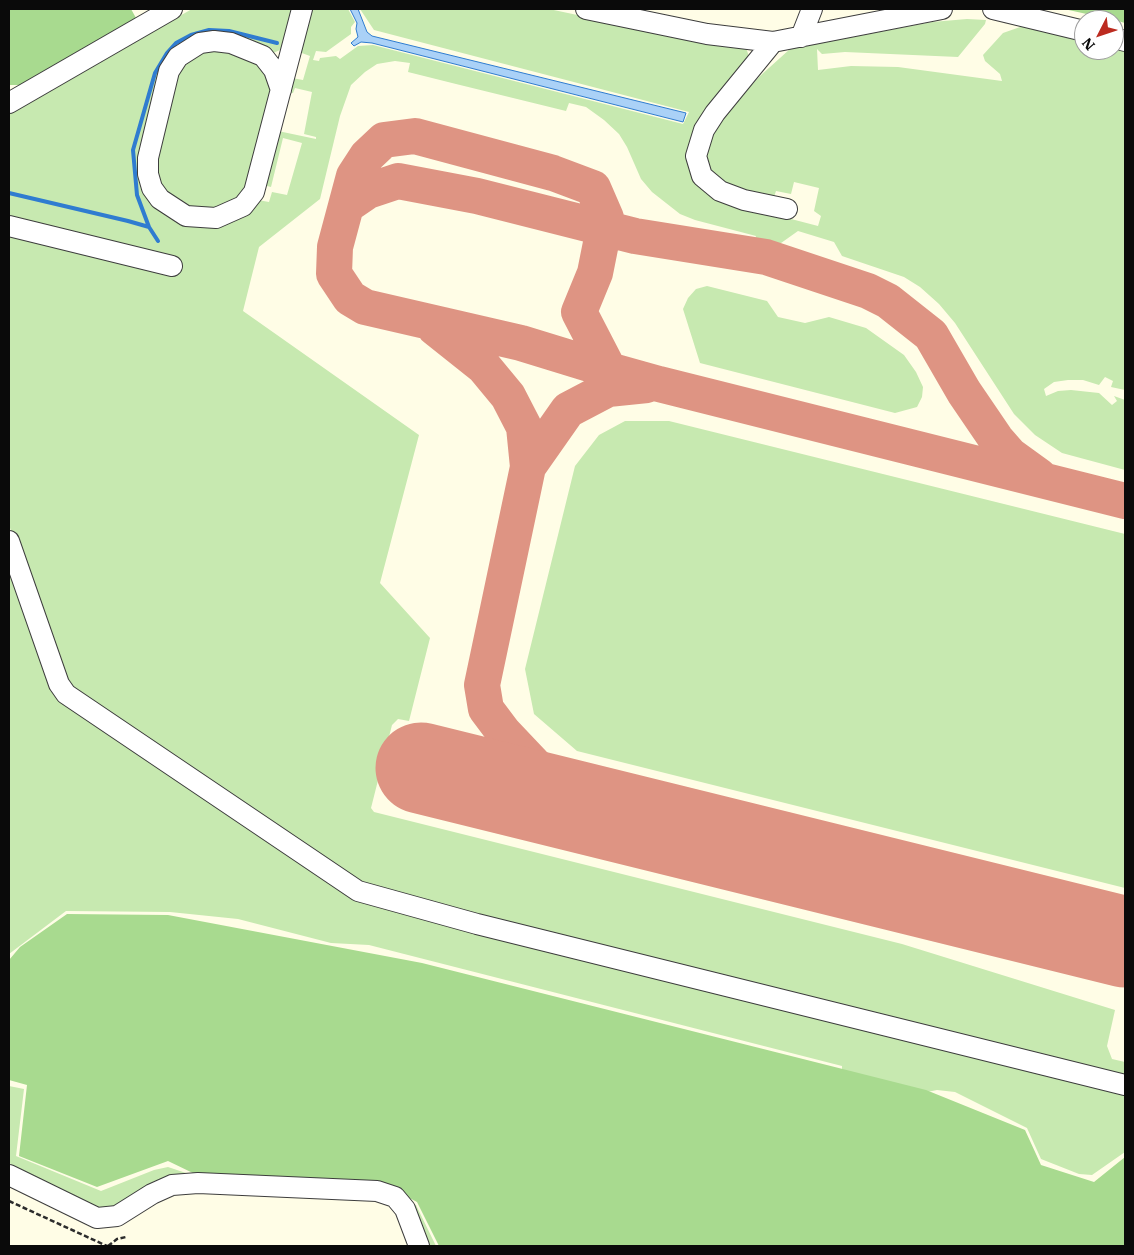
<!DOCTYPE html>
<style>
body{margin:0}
#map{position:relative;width:1134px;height:1255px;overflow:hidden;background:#fffde6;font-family:"IBM Plex Serif",serif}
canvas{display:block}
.frame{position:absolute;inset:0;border:10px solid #0a0a0a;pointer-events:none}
.north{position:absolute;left:1074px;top:10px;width:50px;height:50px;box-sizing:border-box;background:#fff;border:1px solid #9d9d9d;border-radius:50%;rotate:229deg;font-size:14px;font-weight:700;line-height:20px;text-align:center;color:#0a0a0a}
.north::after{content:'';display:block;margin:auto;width:18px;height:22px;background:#bc2b20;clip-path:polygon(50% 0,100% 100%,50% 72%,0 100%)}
</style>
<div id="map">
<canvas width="1134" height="1255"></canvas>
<div class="frame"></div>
<div class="north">N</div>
</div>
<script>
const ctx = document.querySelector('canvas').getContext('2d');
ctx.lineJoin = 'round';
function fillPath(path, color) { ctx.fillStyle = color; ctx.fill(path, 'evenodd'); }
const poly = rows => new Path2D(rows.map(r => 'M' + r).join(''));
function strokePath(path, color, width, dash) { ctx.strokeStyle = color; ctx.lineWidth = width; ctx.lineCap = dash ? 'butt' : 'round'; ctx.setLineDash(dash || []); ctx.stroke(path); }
const green = poly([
 [192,9,294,9,284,46,280,50,273,53,264,51,248,42,229,36,212,35,197,38,182,47,172,57,158,83,142,167,145,184,153,201,167,214,181,222,194,226,214,227,241,218,258,200,269,202,272,192,287,195,302,143,283,138,271,187,263,185,278,131,316,139,316,137,304,134,312,92,295,88,293,93,287,92,292,78,303,80,310,56,299,52,311,9,348,9,355,22,351,27,351,34,326,52,316,51,313,60,319,61,320,58,336,56,340,59,358,46,373,45,683,124,689,112,374,30,360,9,549,9,700,41,746,48,750,59,717,96,694,136,692,151,699,178,713,194,727,201,771,211,772,214,818,226,821,216,814,211,819,188,794,182,791,194,776,191,772,203,722,189,710,180,704,172,702,161,701,148,708,126,718,117,721,118,760,76,790,49,932,22,967,19,986,20,985,24,958,57,845,52,822,54,817,49,818,70,851,66,898,67,1002,81,1000,74,985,61,983,55,1003,33,1023,26,1084,40,1084,50,1114,50,1114,48,1125,51,1125,390,1111,387,1113,381,1105,377,1099,385,1083,380,1068,380,1054,382,1044,389,1046,396,1058,391,1071,390,1099,393,1112,405,1117,401,1114,396,1125,400,1125,470,1062,453,1035,435,1014,414,955,323,939,304,920,287,904,277,842,256,834,242,798,231,774,248,754,243,756,236,695,220,680,214,652,192,641,179,627,147,619,134,604,120,586,107,569,103,566,111,456,84,408,72,410,63,395,61,377,64,365,72,351,85,340,116,320,199,259,247,243,311,419,435,380,583,430,638,409,721,398,719,392,725,371,808,374,812,902,944,1115,1010,1107,1046,1112,1059,1125,1062,1125,1083,369,890,338,873,68,690,60,676,9,525,9,233,171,273,180,260,9,219,9,113],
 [222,49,255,60,265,71,273,95,249,185,240,201,213,212,177,204,159,185,154,163,175,76,192,55],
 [707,286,767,301,778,317,805,323,829,317,866,328,904,355,916,372,923,387,922,397,917,407,895,413,700,363,683,309,688,298,696,289],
 [625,421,669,421,1125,534,1125,888,577,751,534,714,525,669,575,466,599,435],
 [9,548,58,689,357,894,1125,1090,1125,1152,1092,1175,1079,1174,1041,1159,1027,1128,955,1092,937,1090,907,1096,842,1087,842,1066,369,945,331,943,238,919,170,912,66,911,9,954],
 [9,1086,24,1089,16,1156,101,1191,154,1170,168,1167,189,1174,128,1198,111,1208,91,1207,17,1172,9,1162],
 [402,1198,416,1205,436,1246,424,1246]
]);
const forest = poly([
 [9,9,131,9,136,18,23,85,9,85],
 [1064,9,1125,9,1125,23,1114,20],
 [67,914,168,915,422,963,926,1090,1025,1130,1041,1165,1094,1182,1125,1157,1125,1246,439,1246,417,1202,398,1192,197,1175,168,1161,97,1187,19,1156,27,1085,9,1080,9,960,20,947]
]);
const water = poly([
 [350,9,358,9,367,32,372,36,686,113,683,122,372,43,361,42,354,46,351,43,358,37,356,29,357,23,350,9]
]);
const stream = poly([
 [9,193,128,221,149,227,158,241],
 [149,227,137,195,133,150,155,73,167,53,176,43,191,35,209,30,229,31,277,43]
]);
const taxiway = poly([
 [346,206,368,191,398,181,477,196,635,236,766,257,868,291,888,301,931,335,964,392,996,439,1010,455,1039,476],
 [435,328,484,367,508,396,524,427,528,467],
 [609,370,579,312,595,273,606,218,593,188,553,173,415,136,384,140,367,156,354,176,335,247,334,274,350,298,365,307,521,343,609,370,659,384,1125,501],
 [580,807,558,790,504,733,486,709,482,685,528,467,568,410,608,389,647,385]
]);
const runway = poly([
 [421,768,1125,942]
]);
const path = poly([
 [9,1201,107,1246],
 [108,1246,117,1239,126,1237]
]);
const minor = poly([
 [586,9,707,34,773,42,942,9],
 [993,9,1084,31],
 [801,37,812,9],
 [1114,38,1125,41],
 [773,42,715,113,704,130,696,156,702,176,720,191,744,200,787,209],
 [281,90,274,70,263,56,231,43,214,41,200,43,178,57,169,71,148,158,148,174,152,188,160,199,186,216,216,218,243,206,254,192,302,9],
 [9,103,172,9],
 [9,226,172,266],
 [9,541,59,684,66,694,358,891,477,924,1125,1085],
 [9,1175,97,1218,117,1216,152,1194,172,1185,198,1183,377,1191,395,1197,405,1209,419,1246]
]);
fillPath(green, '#c7e9b0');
fillPath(forest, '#a8da8f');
fillPath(water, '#aad1f7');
strokePath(water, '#2f7cd0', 1);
strokePath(stream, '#2f7cd0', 4);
strokePath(taxiway, '#de9483', 36);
strokePath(runway, '#de9483', 91);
strokePath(minor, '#3d3d3d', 22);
strokePath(path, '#2c2c2c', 2.5, [5, 2.5]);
strokePath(minor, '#fff', 20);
</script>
